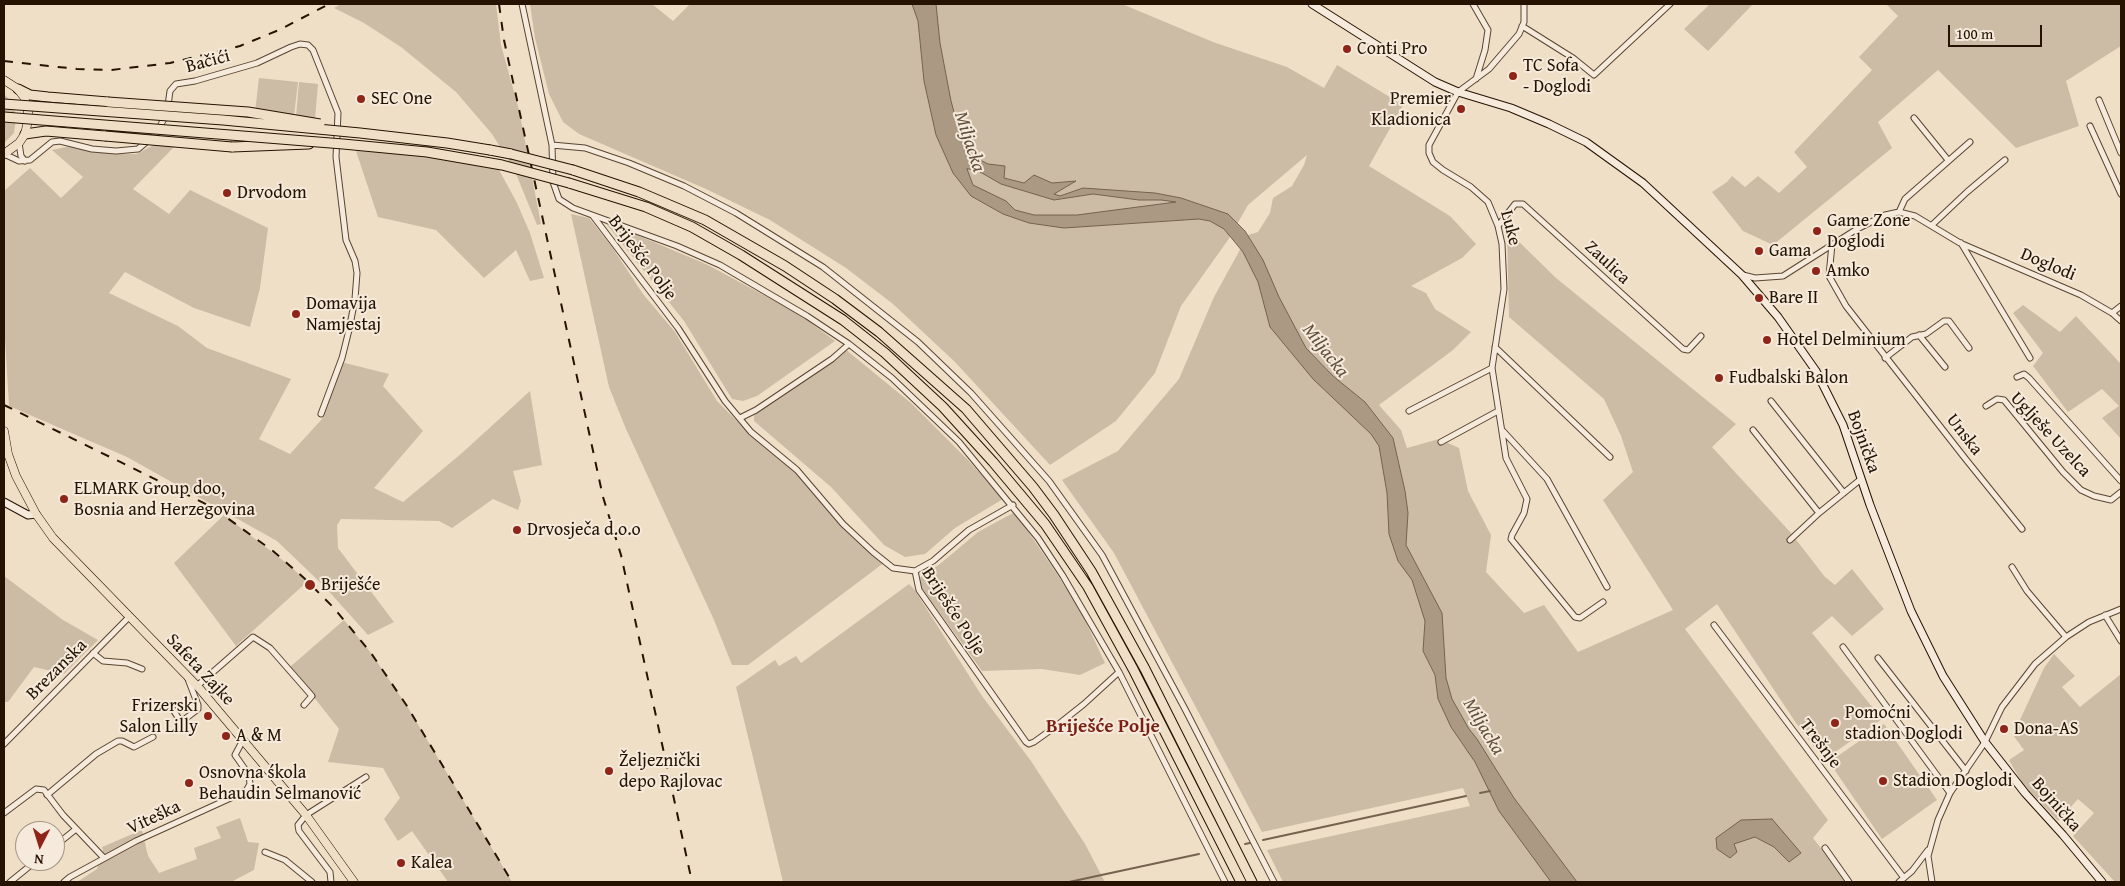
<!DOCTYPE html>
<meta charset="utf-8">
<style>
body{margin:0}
#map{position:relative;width:2125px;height:886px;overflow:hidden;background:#f0dfc7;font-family:"Gentium Book Plus",serif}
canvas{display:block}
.frame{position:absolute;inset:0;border:5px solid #251200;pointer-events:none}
.north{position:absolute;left:15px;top:821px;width:50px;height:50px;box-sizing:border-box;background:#f5eadb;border:1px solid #a29483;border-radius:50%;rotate:185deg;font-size:14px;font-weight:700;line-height:20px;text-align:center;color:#251200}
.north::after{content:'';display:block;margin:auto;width:18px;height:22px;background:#8f2418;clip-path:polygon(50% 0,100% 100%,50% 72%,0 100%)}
.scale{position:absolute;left:1948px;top:25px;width:94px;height:22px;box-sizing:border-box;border:2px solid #251200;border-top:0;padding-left:6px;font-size:15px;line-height:18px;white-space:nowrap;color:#251200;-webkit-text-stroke:4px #f5eadb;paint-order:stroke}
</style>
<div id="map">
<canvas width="2125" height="886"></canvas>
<div class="frame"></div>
<div class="north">N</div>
<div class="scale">100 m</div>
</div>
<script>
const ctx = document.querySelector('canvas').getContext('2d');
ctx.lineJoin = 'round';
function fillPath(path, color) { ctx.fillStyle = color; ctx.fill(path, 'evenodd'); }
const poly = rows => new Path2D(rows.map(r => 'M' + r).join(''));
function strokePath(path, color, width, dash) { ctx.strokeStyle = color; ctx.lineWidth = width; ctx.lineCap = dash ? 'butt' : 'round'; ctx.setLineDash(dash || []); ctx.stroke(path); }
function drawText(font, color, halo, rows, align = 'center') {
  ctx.font = font + ' "Gentium Book Plus",serif'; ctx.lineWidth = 4; ctx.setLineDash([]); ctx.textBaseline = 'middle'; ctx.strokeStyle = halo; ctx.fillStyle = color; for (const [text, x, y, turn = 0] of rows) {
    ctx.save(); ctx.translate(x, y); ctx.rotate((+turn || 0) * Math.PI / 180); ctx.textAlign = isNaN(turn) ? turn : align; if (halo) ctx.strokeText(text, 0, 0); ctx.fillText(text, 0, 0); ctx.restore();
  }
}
const green = poly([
 [341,4,496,4,501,45,519,110,541,224,537,225,514,169,492,134,456,92,401,47,364,23,334,8],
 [530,4,652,4,673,21,690,4,1122,4,1213,42,1287,67,1324,88,1337,65,1403,105,1369,166,1450,216,1476,244,1462,258,1411,286,1426,293,1435,309,1471,332,1453,350,1379,405,1401,430,1407,448,1439,439,1459,448,1468,491,1491,535,1486,572,1524,613,1544,605,1578,652,1673,610,1603,500,1633,472,1621,436,1604,399,1509,317,1507,230,1556,278,1736,424,1712,447,1791,533,1825,577,1835,585,1852,569,1884,609,1852,636,1832,616,1812,633,1882,719,1824,760,1796,723,1717,604,1685,629,1828,820,1813,838,1847,882,1283,882,1267,850,1470,806,1463,788,1262,832,1114,553,1062,480,1118,451,1179,379,1214,297,1248,235,1258,232,1270,213,1273,198,1292,186,1304,165,1307,155,1248,205,1228,240,1181,306,1155,373,1116,421,1050,465,955,362,893,304,846,268,770,220,706,189,579,134,563,122,549,94,535,38],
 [1710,4,1753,4,1708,51,1684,29],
 [1886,4,2121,4,2121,46,2066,81,2079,126,2016,148,1938,70,1878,122,1892,148,1773,245,1743,231,1712,192,1727,182,1732,176,1745,187,1758,176,1779,193,1807,167,1794,152,1872,70,1859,57,1898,16],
 [259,78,298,82,294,116,255,112],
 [299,82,318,84,315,119,296,117],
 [4,94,13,103,16,119,14,133,4,143],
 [154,145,174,147,133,189,169,214,190,190,268,228,260,288,250,327,194,308,125,272,109,293,178,326,207,348,291,379,259,439,290,454,322,419,341,362,389,374,383,386,423,431,374,488,403,502,462,453,530,391,542,465,513,471,521,501,518,510,493,499,452,528,439,521,341,519,337,525,338,548,394,622,368,635,325,587,277,541,127,457,9,406,4,321,4,191,30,168,61,198,83,177,52,150,71,146,121,154,136,154],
 [355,148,436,158,498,168,517,203,530,233,544,278,530,281,516,250,484,278,436,230,378,217],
 [571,214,589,218,612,247,643,294,675,332,717,401,754,438,802,477,885,562,748,665,732,665,714,620,626,429,609,387],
 [604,221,708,265,799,314,835,341,757,396,743,401,732,399,684,321],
 [2023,305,2060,332,2076,316,2121,364,2121,439,2102,418,2119,406,2102,389,2068,412,2033,366,2043,353,2013,313],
 [845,349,911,403,968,460,1003,499,955,528,925,554,905,557,884,545,831,487,754,421,754,415],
 [1015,512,1079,607,1105,663,1080,675,1042,669,982,671,916,580,940,564,978,532],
 [224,515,289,565,307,582,236,646,174,563],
 [4,576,63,620,98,640,64,674,34,667,8,702,4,702],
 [909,584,914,589,982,696,1031,761,1085,844,1105,882,783,882,736,687,775,660,779,666,796,656,801,663],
 [344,620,371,653,407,706,512,882,448,882,412,831,398,841,384,819,400,798,383,768,328,762,339,729,290,667],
 [2054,654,2075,676,2062,687,2080,707,2121,674,2121,882,2115,882,2073,836,2094,813,2078,799,2058,821,2022,783,2009,760,2024,750,2013,735,2044,668],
 [1884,724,1937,800,1882,839,1829,762],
 [240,818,248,842,259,843,254,870,231,882,77,882,97,869,103,851,102,847,142,830,148,856,159,873,197,859,194,848,221,838,216,827]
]);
const water = poly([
 [912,4,936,4,940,43,951,101,961,138,974,157,988,164,1005,166,1004,178,1024,183,1034,175,1052,183,1076,181,1054,194,1060,196,1083,188,1155,193,1181,198,1228,214,1245,231,1263,260,1279,297,1306,348,1333,376,1365,402,1393,438,1405,491,1408,513,1406,545,1442,613,1446,678,1452,699,1469,729,1477,739,1514,798,1577,882,1551,882,1499,811,1475,762,1451,727,1438,699,1435,675,1423,651,1425,621,1412,580,1398,561,1389,534,1387,493,1379,446,1371,434,1313,379,1270,327,1258,282,1243,252,1224,229,1210,221,1199,219,1064,228,1029,223,1003,214,971,196,953,173,936,135,924,81,918,21,912,4],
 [967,169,975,169,1001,184,1054,200,1093,194,1139,200,1161,200,1176,202,1077,215,1034,215,1015,210,1006,201,973,185,967,169],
 [1772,819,1801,853,1789,862,1774,847,1755,837,1734,844,1737,852,1730,858,1717,849,1716,838,1741,820,1772,819]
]);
const stream = poly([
 [1480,793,1490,791],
 [1263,840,1466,796],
 [1245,844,1250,843],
 [1069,882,1199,854]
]);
const minor = poly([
 [522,4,552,145,553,182,559,199,573,208,677,246,720,265,807,316,849,344,892,378,959,442,1038,538,1063,576,1119,672,1225,882],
 [1473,4,1488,30,1485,50,1476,79],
 [1524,4,1524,22,1519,34,1489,69,1458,92,1429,145,1429,153,1433,162,1443,170,1471,187,1488,202,1498,226,1502,244,1504,289,1492,368,1506,458,1527,499,1524,513,1512,535,1511,539,1575,617,1580,618,1603,602],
 [1522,26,1573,58,1594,75,1670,4],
 [2099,100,2121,153],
 [1914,118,1948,160],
 [2090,126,2121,194],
 [19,143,21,156,25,161],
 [552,145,585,148,629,163,684,186,736,213,823,267,918,342,971,393,1049,481,1102,555,1185,709,1274,882],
 [4,154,19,161,30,160,52,142,60,141,92,149,116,151,138,149,156,134,167,113,170,91,176,84,195,81,257,63,291,47,300,44,308,45,313,50,338,113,336,157,346,240,355,261,357,273,355,299,349,330,342,358,321,414],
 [1899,212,1905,199,1970,142],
 [593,216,678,328,725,401,751,432,797,470,843,524,873,552,893,568,915,571,919,590,1026,742,1029,744,1034,742,1055,727,1084,704,1119,672],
 [1932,225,1967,192,2005,160],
 [1498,226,1515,204,1523,204,1683,349,1688,350,1701,336],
 [1961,243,2030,358],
 [1832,244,1829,276,1846,306,1964,457,2022,529],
 [1743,275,1755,278,1783,276,1857,229,1885,215,1899,212,1915,216,1960,243,2081,295,2112,313,2121,321],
 [2112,313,2121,306],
 [1919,335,1945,367],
 [1495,347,1610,457],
 [1885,358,1912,337,1926,334,1944,321,1949,321,1969,348],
 [2017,377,2024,374,2029,378,2121,481],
 [1771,401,1844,493],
 [1986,406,1997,399,2004,400,2063,472,2081,490,2094,496,2111,500,2121,492],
 [1409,411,1492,368],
 [740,418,756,410,832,359,849,344],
 [1753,430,1819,513],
 [1503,431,1547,479,1607,587],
 [1441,442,1498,411],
 [1790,540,1819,513,1861,479],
 [2012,567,2027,591,2066,637],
 [915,571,933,561,969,530,1013,505],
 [2105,615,2121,641],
 [1714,625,1904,878],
 [1843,647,1950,793],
 [93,653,103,661,127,663,142,669],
 [1878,658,1966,771],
 [197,686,253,637,270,648,312,696,304,705],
 [170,705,181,722,198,709,198,705,188,679],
 [4,744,130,616],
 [47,795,96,754,118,741,122,741,134,747,153,737],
 [4,813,36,789,44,790,63,815,104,858],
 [55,846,76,829],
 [1825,848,1849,882],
 [265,852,285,860,312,882],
 [10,882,36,861],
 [64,882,70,877,136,841,246,791,250,784,249,775,235,755,243,740],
 [331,882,330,872,299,831,298,825,306,815,366,777],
 [1899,882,1912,871,1928,850],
 [1932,882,1928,856,1938,820,1950,793,1985,742,2002,707,2035,664,2066,637,2089,622,2121,609]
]);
const secondary = poly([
 [1312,4,1435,82,1458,92,1511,108,1549,124,1586,142,1643,183,1742,275,1778,317,1816,371,1843,425,1870,505,1911,611,1943,676,1985,742,2025,793,2063,835,2102,882],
 [4,502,28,515,36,514]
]);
const primary = poly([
 [4,80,18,89,24,97,29,116,25,134,19,143,4,154],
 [4,431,8,454,16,476,36,514,53,538,199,688,306,815,354,882]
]);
const motorway = poly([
 [18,89,30,95,48,97,108,102],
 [25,134,46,131,105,136],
 [232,147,309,144],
 [490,150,511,154],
 [573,170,639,192,705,220,785,266,835,299,879,332,966,409,1033,487,1054,515,1091,571,1145,669,1252,882],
 [569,183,646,207,692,227,741,255,843,320,885,353,943,407,993,462,1045,524,1088,587,1133,669,1241,882]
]);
const rail = poly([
 [499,4,504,40,603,497,621,555,692,882],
 [4,61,77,69,111,70,170,63,240,46,279,30,329,4],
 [4,405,212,507,273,551,304,578,334,608,371,653,407,706,512,882]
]);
const motorwayBridge = poly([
 [108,102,248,112,320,124],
 [4,104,223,120,360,133,447,143,490,150],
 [4,117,343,144,427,152,502,165,569,183],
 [105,136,232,147],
 [511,154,573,170]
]);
const markers = [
 [1347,49,5,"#8f2418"],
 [1513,76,5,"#8f2418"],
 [361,99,5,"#8f2418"],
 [1461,109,5,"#8f2418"],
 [227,193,5,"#8f2418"],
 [1817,231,5,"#8f2418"],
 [1759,251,5,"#8f2418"],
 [1816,271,5,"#8f2418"],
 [1759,298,5,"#8f2418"],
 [296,314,5,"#8f2418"],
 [1767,340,5,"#8f2418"],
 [1719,378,5,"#8f2418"],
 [64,499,5,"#8f2418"],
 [517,530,5,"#8f2418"],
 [310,585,6,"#8f2418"],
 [208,716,5,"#8f2418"],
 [1835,723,5,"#8f2418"],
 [2004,729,5,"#8f2418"],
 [226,736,5,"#8f2418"],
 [609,771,5,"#8f2418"],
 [1883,781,5,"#8f2418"],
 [189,783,5,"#8f2418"],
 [401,863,5,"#8f2418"]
];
const poiNames = [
 ["Conti Pro",1357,49],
 ["TC Sofa",1523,66],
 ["- Doglodi",1523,87],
 ["SEC One",371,99],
 ["Premier",1451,99,"right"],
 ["Kladionica",1451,120,"right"],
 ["Drvodom",237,193],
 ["Game Zone",1827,221],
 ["Doglodi",1827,242],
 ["Gama",1769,251],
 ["Amko",1826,271],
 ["Bare II",1769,298],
 ["Domavija",306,304],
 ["Namjestaj",306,325],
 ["Hotel Delminium",1777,340],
 ["Fudbalski Balon",1729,378],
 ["ELMARK Group doo,",74,489],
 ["Bosnia and Herzegovina",74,510],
 ["Drvosječa d.o.o",527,530],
 ["Briješće",321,585],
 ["Frizerski",198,706,"right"],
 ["Salon Lilly",198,727,"right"],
 ["Pomoćni",1845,713],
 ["stadion Doglodi",1845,734],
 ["Dona-AS",2014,729],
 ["A & M",236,736],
 ["Željeznički",619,761],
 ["depo Rajlovac",619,782],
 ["Osnovna śkola",199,773],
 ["Behaudin Selmanović",199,794],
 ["Stadion Doglodi",1893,781],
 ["Kalea",411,863]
];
const streetNames = [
 ["Bačići",208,62,-15],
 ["Luke",1510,228,75],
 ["Briješće Polje",642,258,53],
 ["Zaulica",1607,263,43],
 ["Doglodi",2048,265,23],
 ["Unska",1964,435,52],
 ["Uglješe Uzelca",2050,435,47],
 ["Bojnička",1863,442,70],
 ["Briješće Polje",953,612,57],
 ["Brezanska",57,670,-45],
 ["Safeta Zajke",200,670,47],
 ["Trešnje",1820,744,53],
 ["Bojnička",2056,805,49],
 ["Viteška",154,818,-25]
];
const waterNames = [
 ["Miljacka",969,142,72],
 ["Miljacka",1325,351,52],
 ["Miljacka",1483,727,59]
];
const neighbourhoodNames = [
 ["Briješće Polje",1103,727]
];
fillPath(green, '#cdbca5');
fillPath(water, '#ab9983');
strokePath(water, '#75634f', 1);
strokePath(stream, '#75634f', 2);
strokePath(minor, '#584532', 7);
strokePath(secondary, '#251200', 9);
strokePath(primary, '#251200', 9);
strokePath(motorway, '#251200', 11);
strokePath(minor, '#f5eadb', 5);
strokePath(secondary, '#f5eadb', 7);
strokePath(primary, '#f0dfc7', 8);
strokePath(motorway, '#f0dfc7', 9);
strokePath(rail, '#251200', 2, [9, 9]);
strokePath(motorwayBridge, '#251200', 11, []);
strokePath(motorwayBridge, '#f0dfc7', 9);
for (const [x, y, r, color] of markers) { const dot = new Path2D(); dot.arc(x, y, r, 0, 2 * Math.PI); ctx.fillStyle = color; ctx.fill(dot); strokePath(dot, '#f5eadb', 2); }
drawText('18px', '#251200', '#f5eadb', poiNames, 'left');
drawText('18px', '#251200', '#f5eadb', streetNames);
drawText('italic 19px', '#614f3b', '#f5eadb', waterNames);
drawText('bold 19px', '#7a1f14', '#f5eadb', neighbourhoodNames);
</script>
